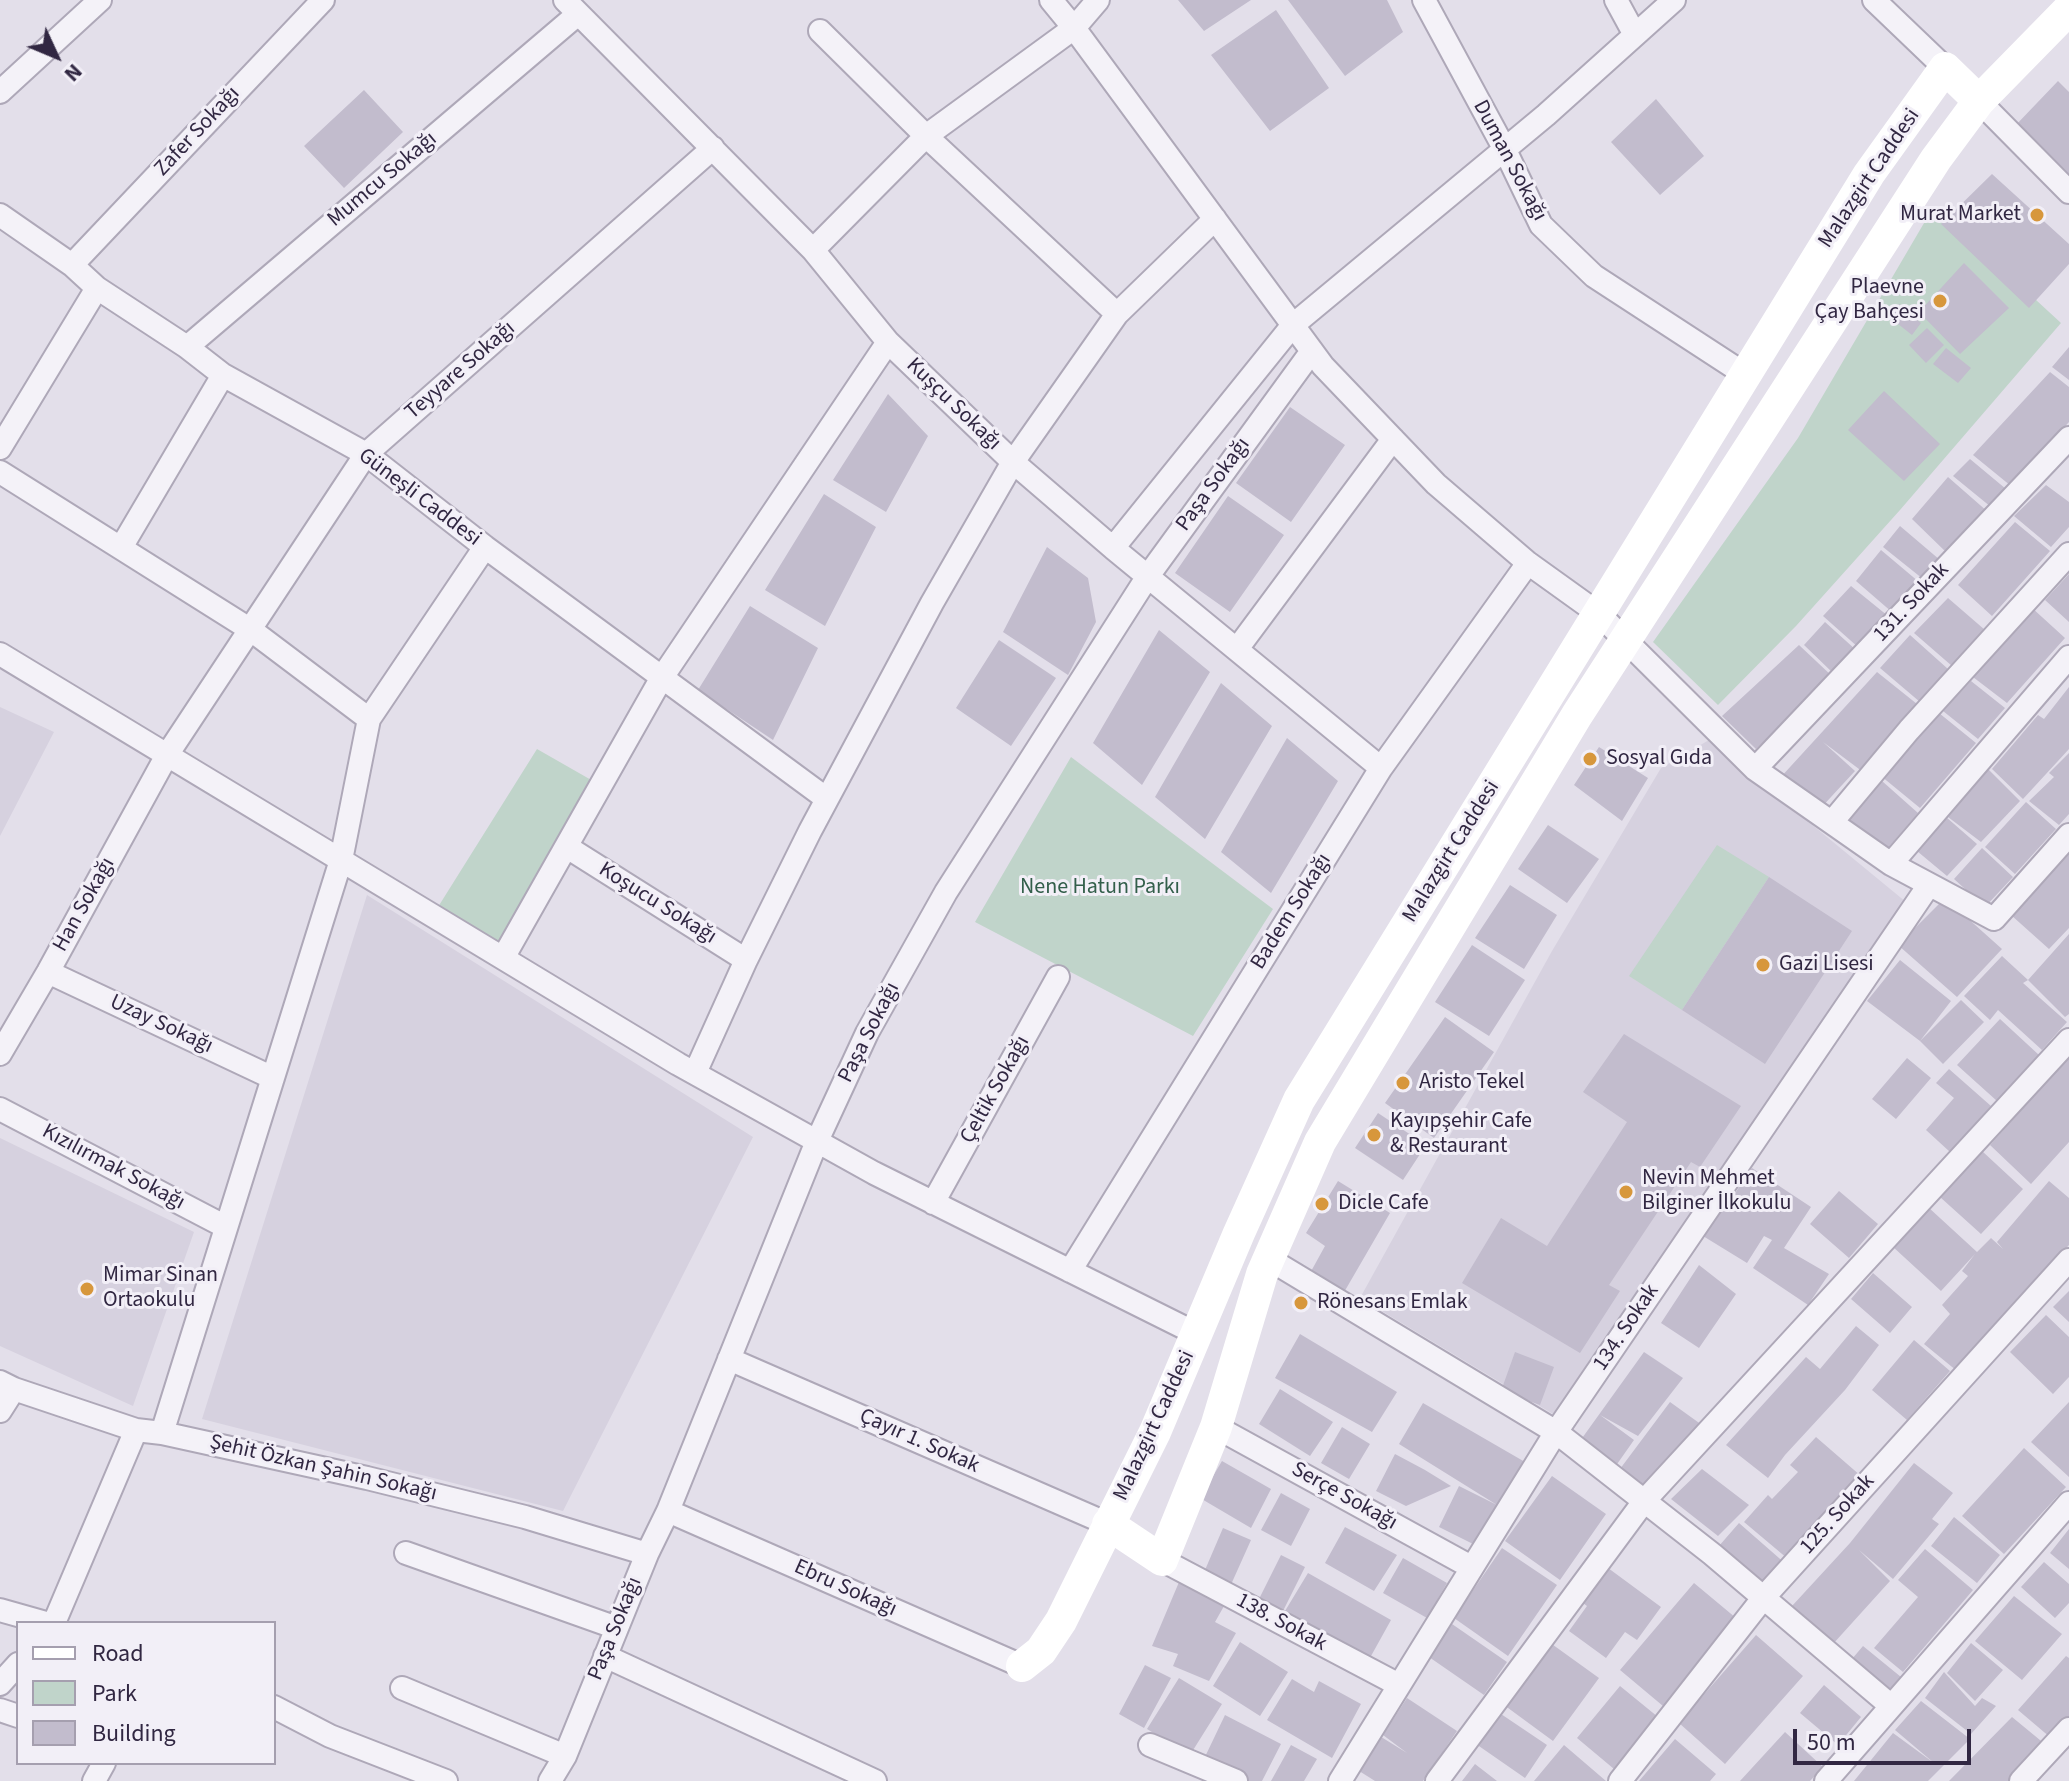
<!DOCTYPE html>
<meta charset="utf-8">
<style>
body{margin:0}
#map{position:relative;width:2069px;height:1781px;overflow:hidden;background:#e3dfea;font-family:"Source Sans 3",sans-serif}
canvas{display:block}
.legend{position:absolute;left:16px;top:1621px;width:260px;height:144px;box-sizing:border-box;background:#f2eff7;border:2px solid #a59faf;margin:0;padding:10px 14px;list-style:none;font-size:24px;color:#312742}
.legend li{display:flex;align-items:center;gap:16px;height:40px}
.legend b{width:40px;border:2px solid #a59faf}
.north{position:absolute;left:16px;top:16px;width:80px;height:80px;-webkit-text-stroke:6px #f2eff7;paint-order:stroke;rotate:134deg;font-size:22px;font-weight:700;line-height:32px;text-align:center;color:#312742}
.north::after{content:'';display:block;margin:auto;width:28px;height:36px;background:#312742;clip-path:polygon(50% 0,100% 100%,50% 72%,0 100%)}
.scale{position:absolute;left:1793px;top:1729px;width:178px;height:36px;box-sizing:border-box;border:4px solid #312742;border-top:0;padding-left:10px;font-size:24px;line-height:28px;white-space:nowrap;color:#312742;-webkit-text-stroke:6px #f2eff7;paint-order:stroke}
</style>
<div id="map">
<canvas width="2069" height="1781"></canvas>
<ul class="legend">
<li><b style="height:10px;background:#fff"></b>Road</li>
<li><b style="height:22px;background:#c0d4ca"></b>Park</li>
<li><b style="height:22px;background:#c2bccd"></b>Building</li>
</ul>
<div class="north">N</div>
<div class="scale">50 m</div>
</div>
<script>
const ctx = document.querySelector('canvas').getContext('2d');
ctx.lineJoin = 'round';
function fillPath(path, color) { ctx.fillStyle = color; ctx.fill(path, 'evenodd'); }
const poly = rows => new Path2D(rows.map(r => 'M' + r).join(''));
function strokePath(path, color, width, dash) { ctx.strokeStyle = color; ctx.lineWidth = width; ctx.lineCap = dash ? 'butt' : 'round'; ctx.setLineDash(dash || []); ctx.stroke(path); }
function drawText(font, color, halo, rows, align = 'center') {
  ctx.font = font + ' "Source Sans 3",sans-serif'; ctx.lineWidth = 6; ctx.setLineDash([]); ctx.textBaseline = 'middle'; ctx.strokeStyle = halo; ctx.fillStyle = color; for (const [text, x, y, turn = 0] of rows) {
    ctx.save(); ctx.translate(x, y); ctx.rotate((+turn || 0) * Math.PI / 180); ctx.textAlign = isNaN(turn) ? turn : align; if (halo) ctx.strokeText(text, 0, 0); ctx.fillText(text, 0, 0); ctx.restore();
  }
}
const built = poly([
 [0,707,54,732,0,836],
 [1709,740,1906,902,1553,1414,1360,1298,1552,951,1661,768],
 [367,895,753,1137,563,1511,202,1419],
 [0,1138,194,1232,133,1406,0,1346]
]);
const green = poly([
 [1934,206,2061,323,1900,510,1796,626,1718,705,1653,642,1798,438],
 [537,749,593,781,503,940,492,940,438,907],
 [1071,757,1273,909,1193,1036,975,922],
 [1717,845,1769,877,1682,1010,1629,976]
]);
const building = poly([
 [1178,0,1251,0,1204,31],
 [1288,0,1387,0,1403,32,1345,76],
 [1276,10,1329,88,1270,131,1211,55],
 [2058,81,2069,92,2069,180,2014,127],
 [364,90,403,132,344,188,304,146],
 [1656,99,1704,156,1660,195,1611,142],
 [1992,174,2069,244,2069,264,2029,308,1941,224],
 [1964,263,2009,308,1960,354,1919,312],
 [1899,304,1921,323,1912,335,1888,316],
 [1927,328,1944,345,1926,363,1909,345],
 [2069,347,2069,380,2052,367],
 [1946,348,1971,368,1958,383,1933,364],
 [2050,372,2069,387,2069,422,2011,486,1973,455],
 [1884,391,1940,444,1904,481,1848,430],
 [888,394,928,436,886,512,833,480],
 [1290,407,1345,445,1291,522,1236,483],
 [1970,459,2006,489,1991,507,1953,476],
 [1948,477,1988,512,1948,554,1912,519],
 [2046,485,2069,502,2069,527,2051,547,2014,516],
 [824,494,876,527,825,626,765,590],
 [1228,496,1284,535,1230,612,1175,573],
 [2015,522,2050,551,1992,616,1958,585],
 [1900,526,1940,560,1923,579,1883,547],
 [1047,547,1088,578,1096,622,1068,675,1003,632],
 [1881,550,1919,582,1893,613,1856,581],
 [2069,574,2069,622,2045,600],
 [1851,586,1888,616,1859,648,1823,616],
 [1948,598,1985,630,1952,666,1914,633],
 [750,606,818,648,773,740,698,690],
 [2031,607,2065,638,2007,703,1969,674],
 [1825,622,1856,650,1834,674,1804,645],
 [1159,630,1210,672,1142,785,1093,743],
 [1910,635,1948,669,1920,702,1880,668],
 [999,640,1056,678,1011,746,956,708],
 [1799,645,1833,677,1756,749,1722,716],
 [1877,672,1917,704,1863,772,1823,742,1855,771,1819,810,1780,778],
 [1971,681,2005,708,1978,739,1943,711],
 [1221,683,1272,726,1205,839,1155,797],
 [2069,687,2069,749,2023,799,1992,769,2038,715,2044,719],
 [1939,713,1976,743,1920,808,1881,776],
 [1287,738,1338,781,1271,893,1221,852],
 [1599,747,1648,778,1622,821,1574,785],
 [2069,753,2069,814,2059,825,2029,801,2054,777,2049,773],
 [1986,767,2020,801,1981,842,1948,817],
 [1882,781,1918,813,1881,856,1845,824],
 [2026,802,2056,829,2015,874,1985,847],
 [1946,817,1977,844,1947,876,1917,851],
 [1548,825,1599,859,1567,903,1518,869],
 [1982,848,2013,877,1985,907,1954,879],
 [2069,852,2069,928,2049,949,2011,915],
 [1769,877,1852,931,1765,1064,1682,1010],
 [1510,885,1557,915,1524,969,1475,938],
 [1945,898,2002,949,1957,997,1898,945],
 [2069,934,2069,1014,2065,1017,2028,980],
 [1472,945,1525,980,1489,1036,1435,1002],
 [2002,956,2028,980,2023,983,2067,1022,2042,1050,1998,1010,1990,1020,1964,996],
 [1900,960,1951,1001,1920,1041,1867,1001],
 [1961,1000,1984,1022,1943,1064,1920,1041],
 [1445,1017,1494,1052,1434,1138,1385,1103],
 [2000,1019,2039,1055,1997,1101,1957,1065],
 [1624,1034,1741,1106,1700,1167,1691,1162,1609,1285,1620,1291,1580,1353,1462,1283,1501,1218,1547,1246,1627,1122,1583,1092],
 [2069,1057,2069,1142,2031,1184,1990,1145],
 [1907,1058,1931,1078,1896,1119,1872,1099],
 [1949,1069,1991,1106,1950,1152,1926,1130,1954,1098,1936,1083],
 [1378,1113,1426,1145,1403,1180,1355,1148],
 [1982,1151,2023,1189,1981,1234,1940,1197],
 [1752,1168,1811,1207,1784,1248,1829,1274,1808,1305,1753,1268,1772,1240,1764,1236,1747,1263,1703,1236,1719,1209,1723,1211],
 [1338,1181,1390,1213,1343,1294,1309,1275,1325,1246,1306,1233],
 [2049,1181,2069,1198,2069,1245,1957,1371,1924,1344,1950,1314,1942,1305,1968,1276,1962,1271,1975,1254,1941,1291,1892,1246,1928,1207,1977,1252,1991,1238,2003,1249,1997,1242],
 [1839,1191,1878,1224,1849,1258,1810,1224],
 [1699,1265,1736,1294,1699,1348,1661,1323],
 [1873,1273,1912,1307,1890,1333,1851,1299],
 [2069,1291,2069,1322,2053,1307],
 [2046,1315,2069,1337,2069,1377,2053,1394,2010,1352],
 [1856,1326,1879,1345,1845,1390,1785,1455,1768,1478,1726,1445,1806,1357,1820,1369],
 [1300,1334,1397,1392,1372,1432,1275,1378],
 [1914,1340,1950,1371,1907,1420,1872,1390],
 [1515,1352,1554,1367,1540,1405,1501,1391],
 [1644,1352,1683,1378,1638,1436,1600,1415,1634,1440,1615,1467,1580,1441],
 [1280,1389,1333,1422,1310,1456,1259,1424],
 [1670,1402,1702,1425,1645,1493,1617,1473],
 [2069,1402,2069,1477,2031,1442],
 [1423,1403,1525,1462,1497,1505,1477,1546,1439,1527,1459,1486,1497,1505,1399,1444],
 [1342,1427,1370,1444,1349,1479,1321,1463],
 [1816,1437,1861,1476,1788,1559,1744,1522,1768,1495,1772,1499,1798,1472,1790,1465],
 [2024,1448,2066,1487,2004,1554,1962,1516],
 [1395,1454,1425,1470,1451,1486,1406,1506,1376,1491],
 [1222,1461,1271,1489,1251,1528,1200,1498],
 [1914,1463,1953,1493,1932,1519,1939,1524,1893,1579,1859,1550,1890,1581,1833,1644,1792,1606,1850,1543],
 [1702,1469,1749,1505,1718,1536,1671,1499],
 [1552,1476,1606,1514,1560,1580,1505,1541],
 [1281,1493,1310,1509,1291,1546,1261,1530],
 [1954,1517,2000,1555,1977,1583,1931,1546],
 [1739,1523,1787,1565,1760,1596,1712,1554],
 [1345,1527,1397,1555,1374,1591,1325,1563],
 [1223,1528,1251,1540,1229,1589,1202,1577],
 [2069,1529,2069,1569,2050,1553],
 [1502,1548,1557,1585,1508,1656,1454,1618],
 [1925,1549,1973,1590,1903,1672,1874,1648,1918,1597,1898,1580],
 [1281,1555,1305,1567,1280,1617,1256,1605],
 [1403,1558,1447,1583,1427,1618,1383,1593],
 [2044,1562,2069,1584,2069,1603,2055,1618,2021,1587],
 [1604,1565,1661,1607,1637,1640,1625,1632,1606,1658,1569,1631,1587,1606,1579,1600],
 [1308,1573,1391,1620,1366,1665,1310,1634,1314,1627,1285,1611],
 [1182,1575,1228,1599,1215,1622,1236,1633,1209,1681,1173,1666,1178,1654,1152,1646],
 [1694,1583,1736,1618,1663,1706,1620,1670],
 [2014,1596,2062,1634,2022,1680,1975,1641],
 [1452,1624,1507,1662,1484,1695,1429,1657],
 [1756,1635,1803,1676,1725,1764,1679,1723],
 [1240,1642,1288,1672,1260,1716,1213,1686],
 [1549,1642,1599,1678,1553,1741,1504,1705],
 [1971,1643,2003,1670,1975,1701,1947,1673],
 [1863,1646,1901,1677,1884,1698,1846,1666],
 [2066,1656,2069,1658,2069,1720,2051,1738,2018,1710],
 [1145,1665,1171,1678,1144,1728,1119,1714],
 [1944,1672,1975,1706,1982,1698,1996,1706,1971,1734,1925,1698],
 [1179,1678,1222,1704,1190,1755,1147,1729],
 [1292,1679,1314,1692,1319,1681,1361,1704,1332,1758,1267,1720],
 [1824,1685,1861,1717,1838,1745,1800,1713],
 [1620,1686,1658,1717,1614,1769,1577,1738],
 [1407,1698,1457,1731,1423,1781,1375,1781,1356,1769,1378,1735,1407,1753,1383,1735],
 [1921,1701,1970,1739,1928,1781,1854,1781,1893,1733,1934,1763,1895,1730],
 [1498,1712,1547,1745,1525,1778,1476,1744],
 [1225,1715,1281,1744,1262,1781,1242,1781,1203,1761],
 [2012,1717,2046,1745,2012,1781,1949,1781],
 [1785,1732,1823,1767,1810,1781,1740,1781],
 [1675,1739,1716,1774,1710,1781,1639,1781],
 [1291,1745,1317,1759,1304,1781,1271,1781],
 [1564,1745,1606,1781,1534,1781],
 [1475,1764,1497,1781,1462,1781]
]);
const street = poly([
 [565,0,813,250,888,342,1013,462,1113,548,1381,768],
 [1051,0,1074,28,1323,366,1436,484,1528,563,1599,614,1755,769,1891,864,1994,919,2069,835],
 [1424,0,1504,148,1541,225,1594,276,1746,375],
 [1616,0,1635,35],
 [1874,0,1945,68],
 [820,31,926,136,1117,314],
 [0,92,100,0],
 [1979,101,2069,192],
 [0,215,72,265,97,288,187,347,223,375,366,454,485,547,827,799],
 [813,250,926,136,1074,28,1098,0],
 [72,265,323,0],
 [187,347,578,14],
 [0,448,97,288],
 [0,472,251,630,369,719],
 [122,546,223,375],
 [1113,548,1293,325,1546,115,1674,0],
 [1237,649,1393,439],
 [0,654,678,1064,874,1173,1197,1334],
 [1755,769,2069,438],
 [1832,822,1909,730,2069,554],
 [567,847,746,960],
 [1891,864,2069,657],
 [503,958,661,679,888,342],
 [48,972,273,1078],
 [0,1054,48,972,167,755,366,454,713,148],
 [695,1073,746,960,810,831,932,603,1013,462,1117,314,1215,219],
 [0,1109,226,1227],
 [933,1203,1058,977],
 [1269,1259,1556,1432,1712,1554,1890,1705],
 [1070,1271,1381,768,1528,563],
 [729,1359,1108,1524],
 [0,1382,14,1389,136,1430,162,1433,367,1478,525,1517,647,1554],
 [0,1411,14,1389],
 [1216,1427,1471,1567],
 [162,1433,341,860,369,719,485,547],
 [668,1511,1022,1666],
 [406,1553,617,1628],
 [1162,1560,1399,1685],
 [0,1610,46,1623],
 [54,1623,136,1430],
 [605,1656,875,1781],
 [0,1684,18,1664],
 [402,1688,565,1756],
 [274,1707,330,1736,446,1781],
 [0,1710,18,1716],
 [1150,1745,1236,1781],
 [94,1781,104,1763],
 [550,1781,565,1756,647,1554,668,1511,817,1141,867,1033,946,892,1148,576,1312,351],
 [1340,1781,1556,1432,1929,885],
 [1437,1781,1645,1500,2069,1040],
 [1620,1781,1764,1597,2069,1260],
 [1826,1781,2069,1503],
 [2021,1781,2069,1729]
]);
const secondary = poly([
 [1108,1524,1162,1560,1216,1427,1262,1274,1320,1142,1577,715,1936,159,1979,101,2069,9],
 [1022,1666,1041,1651,1061,1621,1155,1432,1239,1233,1299,1100,1869,174,1945,68,1979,101]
]);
const markers = [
 [2037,215,8,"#d7973c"],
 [1940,301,8,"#d7973c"],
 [1590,759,8,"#d7973c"],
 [1763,965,8,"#d7973c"],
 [1403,1083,8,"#d7973c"],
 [1374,1135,8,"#d7973c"],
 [1626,1192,8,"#d7973c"],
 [1322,1204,8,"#d7973c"],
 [87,1289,8,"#d7973c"],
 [1301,1303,8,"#d7973c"]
];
const streetNames = [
 ["Zafer Sokağı",198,132,-47],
 ["Duman Sokağı",1509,161,62],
 ["Malazgirt Caddesi",1870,179,-56],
 ["Mumcu Sokağı",383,180,-40],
 ["Teyyare Sokağı",461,371,-41],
 ["Kuşçu Sokağı",953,405,44],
 ["Paşa Sokağı",1214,485,-54],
 ["Güneşli Caddesi",419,498,37],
 ["131. Sokak",1912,603,-47],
 ["Malazgirt Caddesi",1452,852,-58],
 ["Koşucu Sokağı",657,904,32],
 ["Han Sokağı",85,905,-61],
 ["Badem Sokağı",1292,912,-58],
 ["Uzay Sokağı",161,1025,25],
 ["Paşa Sokağı",870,1033,-63],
 ["Çeltik Sokağı",996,1090,-61],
 ["Kızılırmak Sokağı",113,1168,28],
 ["134. Sokak",1627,1328,-56],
 ["Malazgirt Caddesi",1155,1426,-65],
 ["Çayır 1. Sokak",919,1442,24],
 ["Şehit Özkan Şahin Sokağı",323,1469,13],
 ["Serçe Sokağı",1344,1497,29],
 ["125. Sokak",1838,1515,-48],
 ["Ebru Sokağı",845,1589,24],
 ["138. Sokak",1281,1623,28],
 ["Paşa Sokağı",616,1629,-68]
];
const poiNames = [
 ["Murat Market",2021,215,"right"],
 ["Plaevne",1924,288,"right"],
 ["Çay Bahçesi",1924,313,"right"],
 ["Sosyal Gıda",1606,759],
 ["Gazi Lisesi",1779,965],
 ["Aristo Tekel",1419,1083],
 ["Kayıpşehir Cafe",1390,1122],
 ["& Restaurant",1390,1147],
 ["Nevin Mehmet",1642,1179],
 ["Bilginer İlkokulu",1642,1204],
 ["Dicle Cafe",1338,1204],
 ["Mimar Sinan",103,1276],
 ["Ortaokulu",103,1301],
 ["Rönesans Emlak",1317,1303]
];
const parkNames = [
 ["Nene Hatun Parkı",1100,888]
];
fillPath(built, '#d6d1df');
fillPath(green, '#c0d4ca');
fillPath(building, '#c2bccd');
strokePath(street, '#aea8b8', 26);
strokePath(street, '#f4f2f8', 22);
strokePath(secondary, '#fff', 32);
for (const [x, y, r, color] of markers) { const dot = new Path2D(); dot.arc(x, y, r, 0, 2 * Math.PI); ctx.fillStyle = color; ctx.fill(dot); strokePath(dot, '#f2eff7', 3); }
drawText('22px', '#312742', '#f2eff7', streetNames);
drawText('22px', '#312742', '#f2eff7', poiNames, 'left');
drawText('22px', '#335f4b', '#f2eff7', parkNames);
</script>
